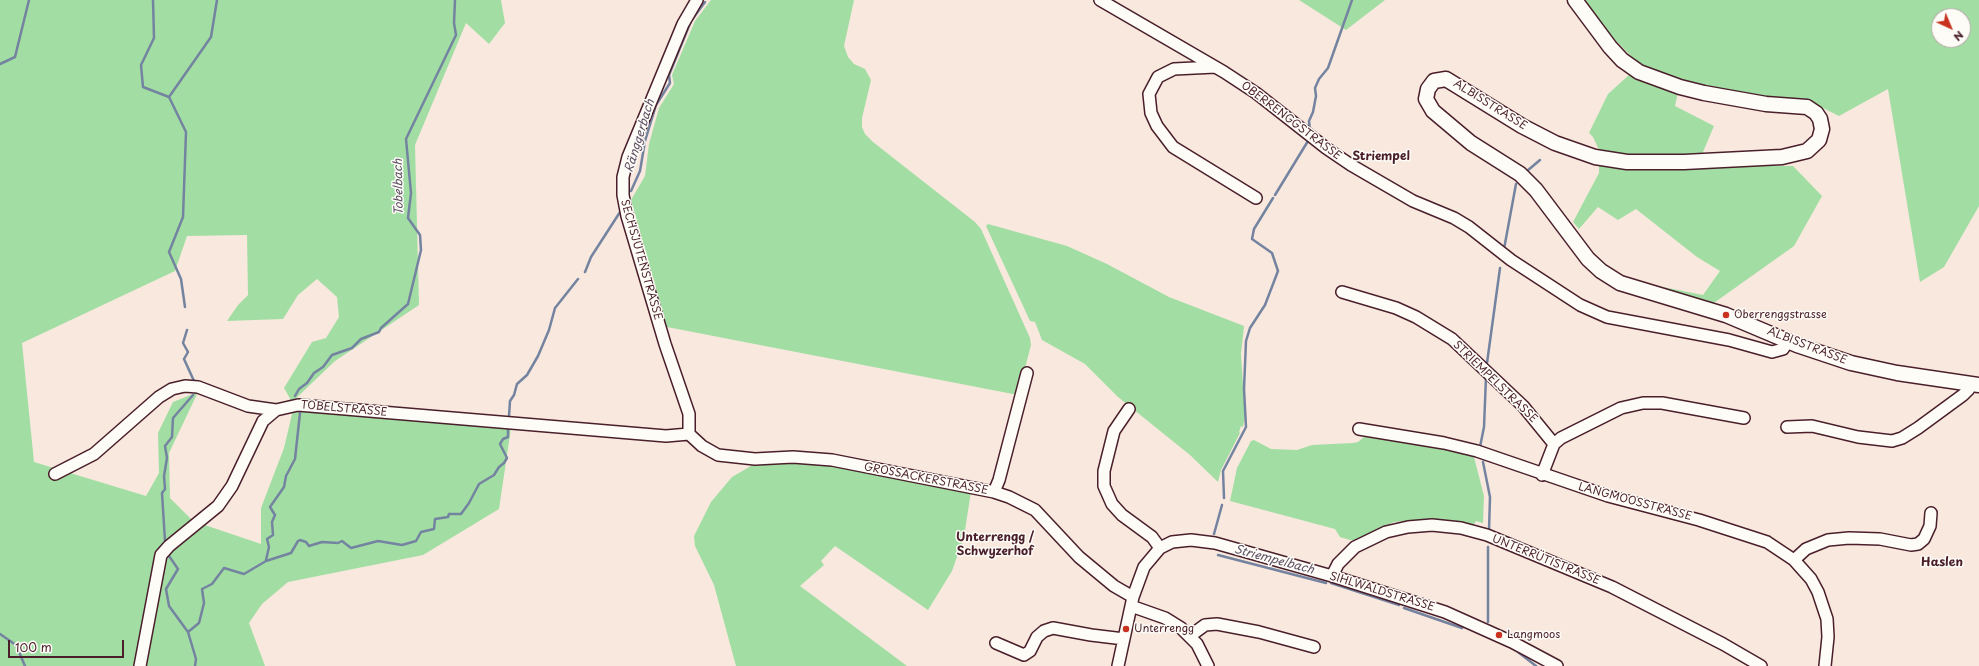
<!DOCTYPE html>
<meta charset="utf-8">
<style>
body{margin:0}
#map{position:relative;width:1979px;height:666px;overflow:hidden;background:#f8e8dd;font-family:"Playpen Sans",sans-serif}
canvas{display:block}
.north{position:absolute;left:1931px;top:8px;width:40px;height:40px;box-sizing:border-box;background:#fdfcf7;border:1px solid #b5a4a5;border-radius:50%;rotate:136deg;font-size:11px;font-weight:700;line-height:16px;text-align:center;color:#4a1f2b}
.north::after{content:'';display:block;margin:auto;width:14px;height:18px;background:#c8321e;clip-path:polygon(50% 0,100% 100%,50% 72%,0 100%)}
.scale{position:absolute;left:8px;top:640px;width:116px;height:18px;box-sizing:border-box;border:2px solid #4a1f2b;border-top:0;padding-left:5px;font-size:12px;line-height:14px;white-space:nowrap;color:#4a1f2b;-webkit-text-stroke:3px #fdfcf7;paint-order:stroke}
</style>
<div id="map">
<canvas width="1979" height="666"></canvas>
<div class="north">N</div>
<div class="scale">100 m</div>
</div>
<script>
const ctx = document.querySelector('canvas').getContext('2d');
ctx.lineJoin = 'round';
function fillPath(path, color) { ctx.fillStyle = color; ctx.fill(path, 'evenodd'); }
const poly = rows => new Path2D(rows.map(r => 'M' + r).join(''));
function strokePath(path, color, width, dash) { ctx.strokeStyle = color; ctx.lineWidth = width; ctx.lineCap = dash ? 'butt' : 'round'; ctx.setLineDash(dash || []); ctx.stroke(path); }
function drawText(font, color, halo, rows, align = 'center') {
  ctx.font = font + ' "Playpen Sans",sans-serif'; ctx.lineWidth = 3; ctx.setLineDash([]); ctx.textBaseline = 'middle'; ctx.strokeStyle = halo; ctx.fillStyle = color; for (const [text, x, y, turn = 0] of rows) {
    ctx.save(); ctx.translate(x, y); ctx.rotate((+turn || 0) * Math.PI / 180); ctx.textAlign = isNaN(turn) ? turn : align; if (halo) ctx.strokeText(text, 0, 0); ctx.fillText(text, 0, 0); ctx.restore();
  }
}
const green = poly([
 [0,0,501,0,505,23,489,44,466,23,415,145,419,305,335,361,292,402,284,388,312,342,326,338,339,317,337,297,317,279,298,295,283,319,227,321,238,305,248,295,247,235,187,236,175,271,22,343,34,462,146,496,159,473,158,433,173,402,198,392,169,453,170,498,193,521,261,544,261,508,284,448,293,410,511,428,499,509,423,555,288,582,262,604,249,623,265,666,0,666],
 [711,0,854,0,844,46,848,57,854,64,865,69,871,80,862,118,862,127,865,134,873,142,975,222,981,229,1030,338,1031,345,1018,395,667,327,631,200,645,176,649,144,659,108,674,84,672,75,695,21],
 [1299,0,1385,0,1346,30],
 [1582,0,1979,0,1979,206,1944,267,1920,282,1888,89,1839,116,1809,101,1768,99,1680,83,1675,106,1714,126,1697,166,1793,166,1822,196,1794,246,1711,305,1649,289,1653,285,1703,295,1720,271,1697,257,1636,209,1618,220,1598,207,1579,229,1573,222,1599,173,1599,150,1593,137,1589,133,1608,94,1640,65,1593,18],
 [1939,16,1963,16,1963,40,1939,40],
 [988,224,1067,246,1107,264,1169,297,1244,326,1241,354,1245,416,1243,427,1241,426,1239,432,1240,433,1221,470,1218,482,1190,455,1118,397,1085,364,1042,340,1035,322,1030,321,986,226],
 [1364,437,1437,447,1474,457,1484,496,1483,523,1476,521,1473,526,1454,521,1435,519,1394,522,1356,540,1350,540,1340,537,1335,529,1230,501,1237,468,1251,441,1254,440,1271,449,1297,450,1312,445,1353,443,1358,442],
 [809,461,971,491,964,537,952,571,928,610,835,546,821,561,824,565,800,586,907,666,736,666,714,585,695,546,694,536,711,502,732,477,756,463]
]);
const stream = poly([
 [153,0,154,38,141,65,143,87,169,97],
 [0,64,15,57,29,0],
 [1310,130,1309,121,1313,112,1316,96,1315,88,1319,79,1328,68,1352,0],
 [1527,171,1540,160],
 [631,191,640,171,645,141,656,105,670,83,669,75,691,21,705,2],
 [1275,195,1308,141],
 [1504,249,1516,184],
 [585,272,591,257,622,209],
 [185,307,181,279,169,252,183,217,186,132,169,97,211,37,217,0],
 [187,330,183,343,188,352,184,359,194,381],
 [1487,363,1500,268],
 [295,396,299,389,307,383,314,373,323,367,332,355,352,348,361,339,379,332,381,328,408,304,421,250,420,235,408,218,411,193,406,139,456,35,454,23,455,0],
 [509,416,510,401,514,395,517,384,527,375,538,356,549,330,555,308,578,279],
 [1480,447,1484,427,1486,377],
 [1483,462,1490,497,1489,531],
 [1224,498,1223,471,1246,427,1244,389,1246,341,1250,328,1265,305,1278,271,1272,253,1252,239,1254,229,1273,198],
 [1214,534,1222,505],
 [165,541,162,493,165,489,164,476,167,458,165,446,172,437,173,418,193,395],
 [1488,547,1488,622],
 [1218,555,1326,583],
 [169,556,178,569,166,589,169,606,188,632],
 [266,560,269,547,267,539,273,535,272,522,275,515,270,507,284,487,286,476,295,459,300,413],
 [1331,583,1399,605],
 [1404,608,1462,628],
 [0,634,16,645,25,666],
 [1518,652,1536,666],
 [195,666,196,659,188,632,199,623,204,603,202,589,212,584,224,568,244,574,266,561,291,553,298,541,300,540,306,542,309,546,322,542,338,543,342,541,351,548,378,541,402,545,416,541,421,532,434,529,435,519,448,517,449,514,461,514,469,503,479,484,494,475,499,467,504,463,507,458,500,444,503,439,508,437,508,428]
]);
const minor = poly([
 [1100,0,1224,72,1256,93,1326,148,1351,165,1413,201,1454,218,1469,227,1511,260,1580,305,1607,317,1729,340,1772,352,1783,349,1788,341],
 [1215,67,1174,69,1158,77,1149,94,1151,113,1157,126,1173,147,1256,198],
 [1342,292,1396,308,1416,317,1452,339,1523,406,1554,444],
 [1129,409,1114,431,1104,471,1104,486,1112,504,1122,515,1152,537,1160,548],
 [1787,427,1812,426,1858,437,1892,441,1902,438,1918,428,1963,395,1969,389,1970,384],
 [1359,429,1444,443,1477,451,1608,496,1699,520,1767,542,1794,560,1811,579,1818,592,1827,619,1828,637,1825,666],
 [689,434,702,446,718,455,755,459,793,457,832,460,994,492,1009,497,1035,510,1079,557,1114,586,1133,597],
 [689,434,689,414,665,344,627,216,623,195,623,177,628,157,683,24,697,0],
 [55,474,94,454,159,397,172,389,185,386,198,387,248,406,276,410],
 [1542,475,1554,444,1561,438,1621,408,1643,403,1662,403,1744,418],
 [994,492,999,480,1027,373],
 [1794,560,1806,549,1828,540,1849,538,1880,539,1911,545,1918,544,1924,539,1930,526,1931,513],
 [1332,576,1338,564,1355,547,1386,532,1408,527,1432,525,1461,528,1487,535,1612,587,1723,644,1761,666],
 [1131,606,1165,618,1181,628,1197,644,1208,666],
 [1190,636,1205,625,1217,624,1259,632,1314,647],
 [996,643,1024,655,1030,651,1037,637,1044,631,1053,628,1091,635,1124,639],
 [140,666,161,555,169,546,218,506,232,486,263,421,276,410,298,405,666,436,689,434],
 [1118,666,1133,597,1144,567,1160,548,1172,542,1191,540,1215,543,1332,576,1445,612,1512,642,1557,666]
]);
const major = poly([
 [1575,0,1610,47,1622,60,1639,72,1680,87,1704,93,1766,104,1807,107,1816,113,1820,119,1822,129,1819,140,1807,151,1782,157,1684,162,1627,162,1595,157,1555,143,1522,126,1446,79,1434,81,1428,89,1426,99,1433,111,1471,143,1520,174,1536,190,1588,259,1601,271,1620,283,1726,315,1797,345,1851,363,1897,373,1979,385]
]);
const markers = [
 [1726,315,4,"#c8321e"],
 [1126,629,4,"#c8321e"],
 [1499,635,4,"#c8321e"]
];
const streetNames = [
 ["ALBISSTRASSE",1490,105,32],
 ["OBERRENGGSTRASSE",1291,121,37],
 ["SECHSJUTENSTRASSE",641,260,74],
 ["ALBISSTRASSE",1807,346,21],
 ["STRIEMPELSTRASSE",1495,382,44],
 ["TOBELSTRASSE",344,409,5],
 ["GROSSACKERSTRASSE",926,479,11],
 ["LANGMOOSSTRASSE",1635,502,15],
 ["UNTERRÜTISTRASSE",1546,560,22],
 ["SIHLWALDSTRASSE",1382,592,17]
];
const poiNames = [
 ["Oberrenggstrasse",1734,315],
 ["Unterrengg",1134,629],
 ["Langmoos",1507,635]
];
const waterNames = [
 ["Ränggerbach",640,136,-73],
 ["Tobelbach",399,187,-91],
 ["Striempelbach",1274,560,15]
];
const neighbourhoodNames = [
 ["Striempel",1381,157],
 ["Unterrengg /",995,538],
 ["Schwyzerhof",995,552],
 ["Haslen",1942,563]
];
fillPath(green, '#a2dea4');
strokePath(stream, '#7483a0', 2.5);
strokePath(minor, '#4a1f2b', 14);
strokePath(major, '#4a1f2b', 17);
strokePath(minor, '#fdfcf7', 11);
strokePath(major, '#fdfcf7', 14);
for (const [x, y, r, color] of markers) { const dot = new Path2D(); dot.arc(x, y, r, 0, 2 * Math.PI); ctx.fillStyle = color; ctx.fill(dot); strokePath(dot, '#fdfcf7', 1.5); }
drawText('11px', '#4a1f2b', '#fdfcf7', streetNames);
drawText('11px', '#4a1f2b', '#fdfcf7', poiNames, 'left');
drawText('italic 12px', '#5f5166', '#fdfcf7', waterNames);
drawText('bold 12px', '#4a1f2b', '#fdfcf7', neighbourhoodNames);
</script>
